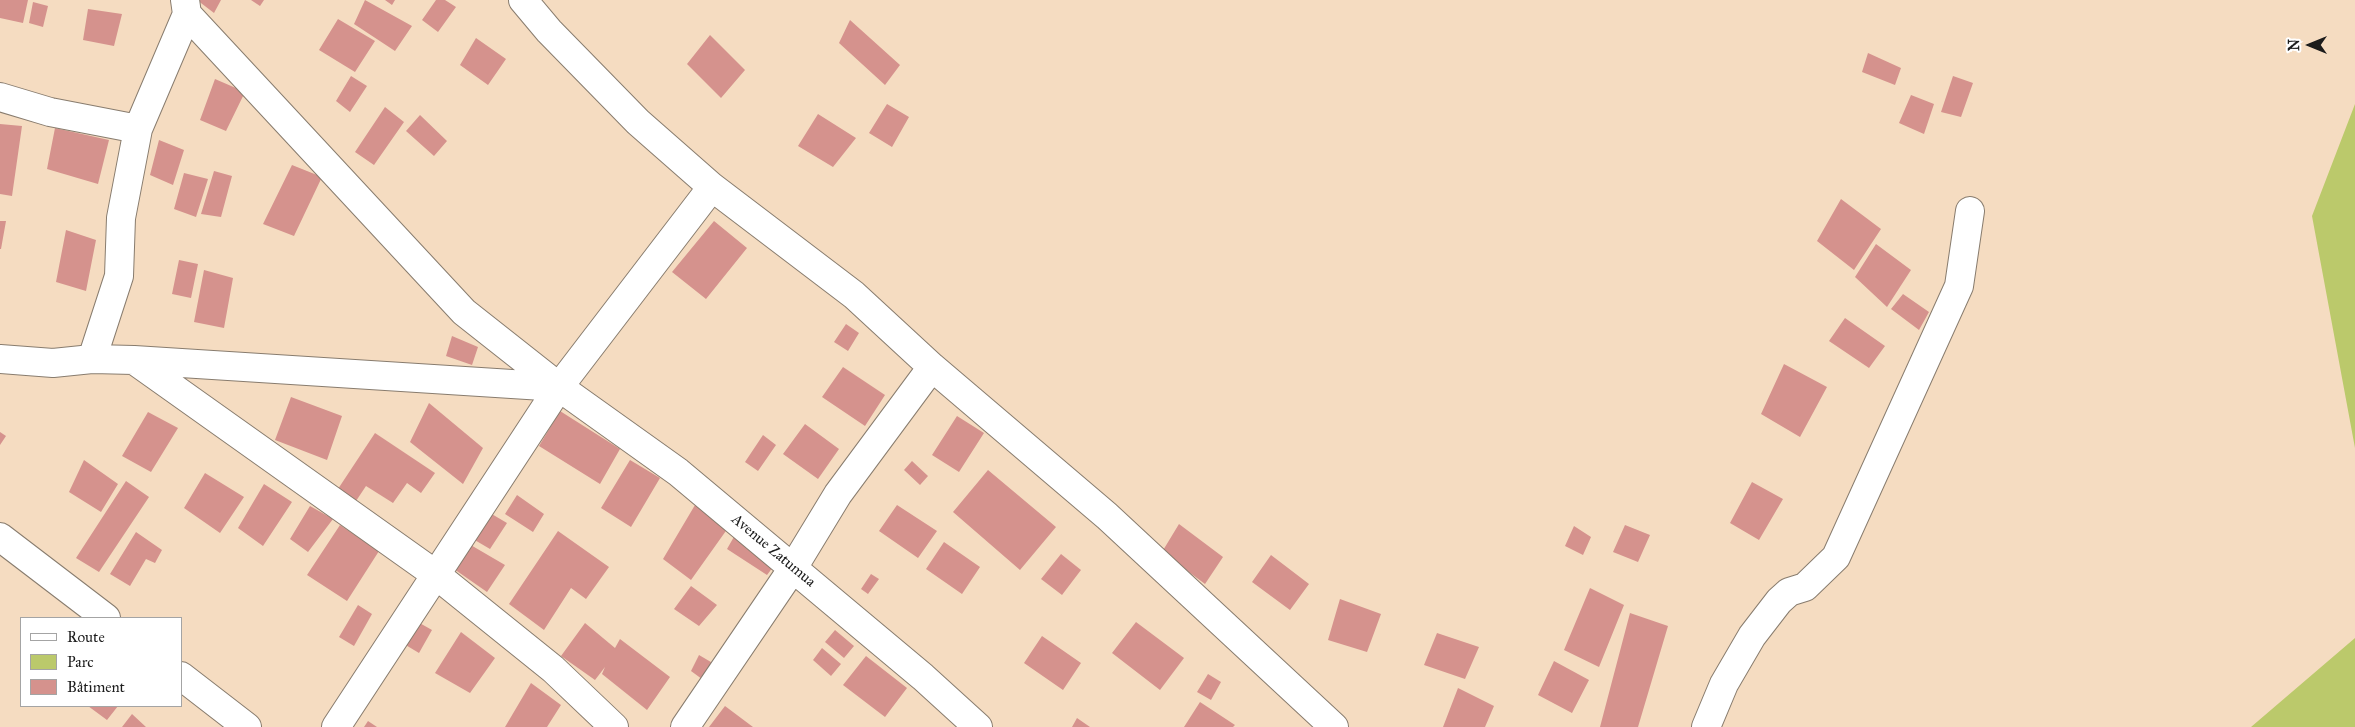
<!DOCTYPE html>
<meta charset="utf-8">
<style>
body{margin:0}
#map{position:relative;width:2355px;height:727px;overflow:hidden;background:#f5dcc1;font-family:"IM FELL Great Primer",serif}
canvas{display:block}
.legend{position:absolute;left:20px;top:617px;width:162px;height:90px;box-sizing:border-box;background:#fff;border:1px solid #a4a4a4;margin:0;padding:6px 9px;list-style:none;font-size:15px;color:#1c1c1c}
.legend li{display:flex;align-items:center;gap:10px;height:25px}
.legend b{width:25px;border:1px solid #a4a4a4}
.north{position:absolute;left:2285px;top:20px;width:50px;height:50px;-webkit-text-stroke:4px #fff;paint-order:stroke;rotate:270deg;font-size:14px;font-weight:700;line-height:20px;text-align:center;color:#1c1c1c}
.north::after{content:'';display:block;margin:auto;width:18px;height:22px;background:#1c1c1c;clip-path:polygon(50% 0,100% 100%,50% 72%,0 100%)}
</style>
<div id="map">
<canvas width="2355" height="727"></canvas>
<ul class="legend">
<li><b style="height:6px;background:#fff"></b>Route</li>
<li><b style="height:14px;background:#bbc96b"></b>Parc</li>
<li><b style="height:14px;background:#d5928d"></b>Bâtiment</li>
</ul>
<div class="north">N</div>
</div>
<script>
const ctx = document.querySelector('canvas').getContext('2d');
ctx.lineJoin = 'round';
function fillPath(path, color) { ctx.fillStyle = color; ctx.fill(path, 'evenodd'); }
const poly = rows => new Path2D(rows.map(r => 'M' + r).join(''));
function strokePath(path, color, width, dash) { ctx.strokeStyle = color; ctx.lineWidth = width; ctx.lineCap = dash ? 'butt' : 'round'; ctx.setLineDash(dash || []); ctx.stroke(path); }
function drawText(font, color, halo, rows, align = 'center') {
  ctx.font = font + ' "IM FELL Great Primer",serif'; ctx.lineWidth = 5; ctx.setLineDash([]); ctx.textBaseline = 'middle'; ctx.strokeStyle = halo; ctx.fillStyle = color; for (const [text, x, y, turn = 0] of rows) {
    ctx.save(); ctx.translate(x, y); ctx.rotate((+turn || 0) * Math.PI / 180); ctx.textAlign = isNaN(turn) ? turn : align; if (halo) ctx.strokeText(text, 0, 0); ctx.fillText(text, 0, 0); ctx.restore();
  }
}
const green = poly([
 [2355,104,2355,448,2312,216],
 [2355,638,2355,727,2251,727]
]);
const building = poly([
 [0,0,28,0,23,23,0,18],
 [197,0,221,0,214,13],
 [251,0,264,0,260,6],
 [365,0,412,26,395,51,354,24],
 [385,0,395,0,392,5],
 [436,0,445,0,456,7,438,32,422,20],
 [33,2,48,6,43,27,29,23],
 [88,9,122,14,114,46,83,40],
 [338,19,375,41,355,72,319,50],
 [850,20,900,65,885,85,839,43],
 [710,35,745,70,721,98,687,64],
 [476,38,506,59,488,85,460,65],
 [1868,53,1901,68,1895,85,1862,72],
 [351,76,367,86,350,112,336,101],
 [1953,76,1973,83,1961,117,1941,112],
 [215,79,245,92,226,131,200,120],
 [1911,95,1934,104,1924,134,1899,123],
 [887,104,909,117,892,147,869,133],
 [385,107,404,122,374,165,355,152],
 [818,114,856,138,833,167,798,146],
 [420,115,447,141,434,156,406,131],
 [0,124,22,126,12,196,0,194],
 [55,128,109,140,98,184,47,169],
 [159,140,184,150,173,185,150,175],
 [292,165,322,177,294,236,263,224],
 [214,171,232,176,221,217,201,214],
 [184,173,208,179,196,217,174,209],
 [1841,199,1881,229,1854,270,1817,241],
 [0,221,6,221,1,249,0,249],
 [714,221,747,248,706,299,672,272],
 [66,230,96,240,86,291,56,282],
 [1876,244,1911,270,1887,307,1855,277],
 [179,260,198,264,191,298,172,294],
 [204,270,233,278,224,328,194,322],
 [1903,294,1929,312,1919,330,1891,309],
 [1845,318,1885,346,1869,368,1829,341],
 [846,324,859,333,848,351,834,342],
 [452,336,478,347,472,365,446,356],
 [1784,364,1827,387,1800,437,1761,414],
 [843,367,885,395,865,426,822,397],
 [291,397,342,416,327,460,275,440],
 [429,403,483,448,463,484,410,442],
 [560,411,620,449,600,484,539,446],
 [148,412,178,428,151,472,122,456],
 [957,416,984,433,959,472,932,455],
 [805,424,839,449,818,479,783,454],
 [0,432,6,436,0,445],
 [375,433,435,473,421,493,407,483,393,503,366,486,354,504,336,492],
 [763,435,776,445,758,471,745,462],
 [84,460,118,484,101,512,69,492],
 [630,460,660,478,631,527,601,508],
 [912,461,928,476,920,485,904,470],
 [988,470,1056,527,1020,570,953,512],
 [205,473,244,497,220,533,184,508],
 [126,481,149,497,99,572,76,558],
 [1752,482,1783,499,1759,540,1730,523],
 [264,484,292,502,263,546,238,528],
 [517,495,544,514,533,532,505,514],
 [695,505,728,528,691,580,663,559],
 [897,505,937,531,918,558,879,531],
 [310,506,333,519,308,552,290,539],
 [490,513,507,523,490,549,473,539],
 [1179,524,1223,557,1205,584,1162,552],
 [340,525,379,551,347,601,307,575],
 [1625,525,1650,535,1638,562,1613,552],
 [1574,526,1591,537,1583,555,1565,546],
 [558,531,609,567,586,599,571,588,544,630,509,604],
 [136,532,162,550,155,563,146,559,130,586,110,574],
 [735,535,776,563,767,575,727,549],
 [944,542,980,567,962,594,926,569],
 [469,544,505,565,487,592,454,569],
 [1061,554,1081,570,1062,595,1041,579],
 [1271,555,1309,584,1290,610,1252,582],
 [871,574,879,579,868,594,861,589],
 [691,586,717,605,699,626,674,609],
 [1590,588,1624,605,1599,667,1564,650],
 [1340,599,1381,614,1367,652,1328,640],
 [358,605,372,614,354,646,339,637],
 [1630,613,1668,626,1638,727,1600,727],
 [416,621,432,630,419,653,404,644],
 [1136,622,1184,658,1160,690,1112,653],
 [585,623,615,648,620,639,670,677,647,710,602,674,605,667,595,680,561,656],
 [835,630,854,646,844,658,825,642],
 [461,632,495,658,470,693,435,673],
 [1437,633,1479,647,1465,679,1424,665],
 [1042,636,1081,663,1063,690,1024,663],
 [822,648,841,664,831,676,813,660],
 [699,655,716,665,706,682,691,671],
 [866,656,907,688,885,717,843,685],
 [1554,661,1589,680,1572,713,1538,695],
 [1208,674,1221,682,1211,700,1197,692],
 [531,683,561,705,547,727,505,727],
 [1458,688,1494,706,1485,727,1443,727],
 [1200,702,1235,725,1233,727,1184,727],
 [88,706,118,706,107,720],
 [725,706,753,727,709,727],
 [132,714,146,727,122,727],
 [1077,718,1090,727,1072,727],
 [368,721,377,727,364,727]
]);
const minor = poly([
 [523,0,549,31,638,122,712,187,854,295,932,367,1107,516,1334,727],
 [187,14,464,312,559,387,678,472,923,677,978,727],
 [0,97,50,112,138,129],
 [0,359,53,363,92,359,134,360,559,387],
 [92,359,119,276,121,218,138,129,187,14,185,0],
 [134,360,435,574,553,669,614,727],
 [0,537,106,618],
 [181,676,247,727],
 [336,727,559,387,712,187],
 [685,727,793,568,838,494,932,367],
 [1706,727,1724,684,1752,636,1779,601,1789,592,1805,587,1836,557,1959,286,1970,211]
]);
const streetNames = [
 ["Avenue Zatumua",773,551,40]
];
fillPath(green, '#bbc96b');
fillPath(building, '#d5928d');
strokePath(minor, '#887c6e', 30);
strokePath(minor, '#fff', 28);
drawText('15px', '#1c1c1c', '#fff', streetNames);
</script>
